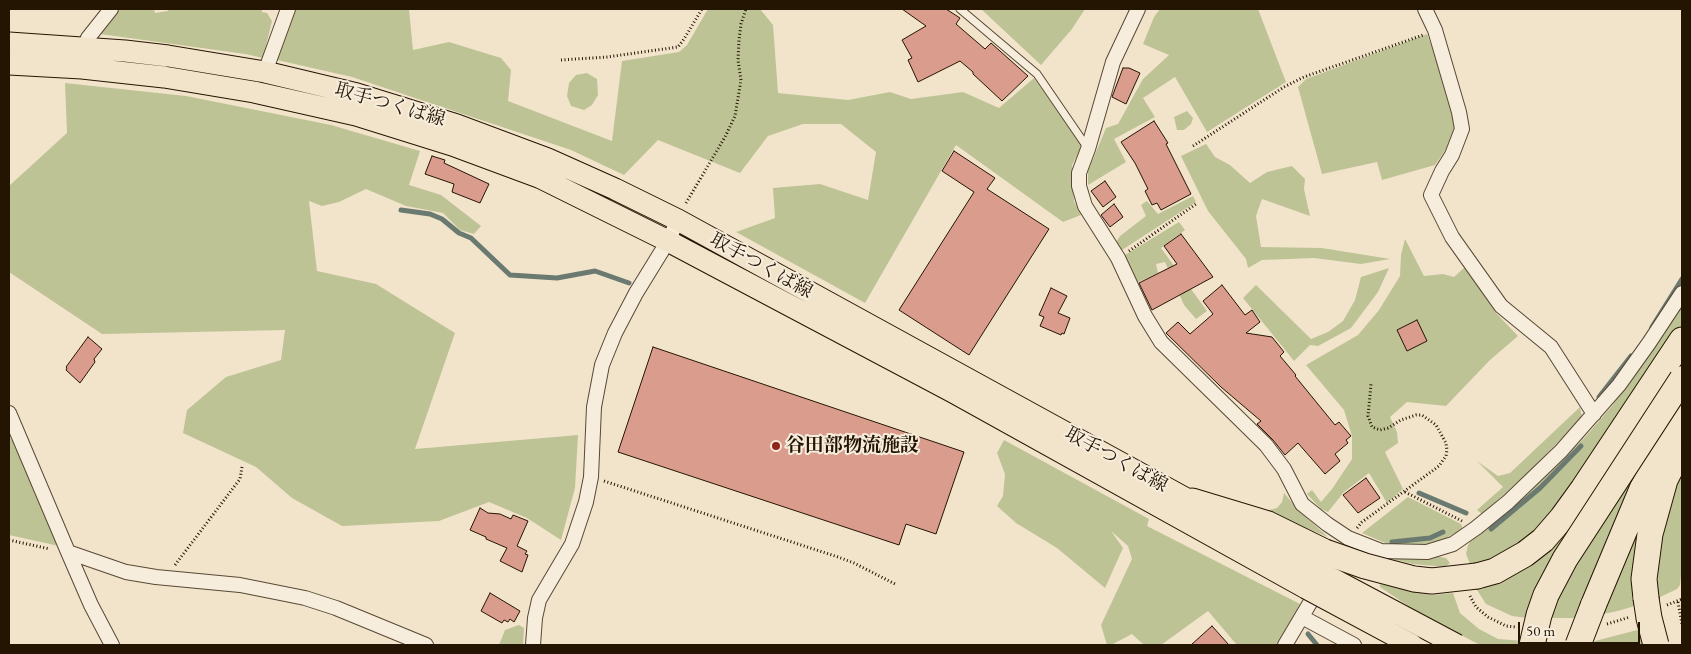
<!DOCTYPE html>
<meta charset="utf-8">
<style>
body{margin:0}
#map{position:relative;width:1691px;height:654px;overflow:hidden;background:#f2e4cb;font-family:"EB Garamond",serif}
canvas{display:block}
.frame{position:absolute;inset:0;border:10px solid #241402;pointer-events:none}
.scale{position:absolute;left:1518px;top:622px;width:122px;height:22px;box-sizing:border-box;border:2px solid #241402;border-top:0;padding-left:6px;font-size:15px;line-height:18px;white-space:nowrap;color:#241402;-webkit-text-stroke:4px #f7eddd;paint-order:stroke}
</style>
<div id="map">
<canvas width="1691" height="654"></canvas>
<div class="frame"></div>
<div class="scale">50 m</div>
</div>
<script>
const ctx = document.querySelector('canvas').getContext('2d');
ctx.lineJoin = 'round';
function fillPath(path, color) { ctx.fillStyle = color; ctx.fill(path, 'evenodd'); }
const poly = rows => new Path2D(rows.map(r => 'M' + r).join(''));
function strokePath(path, color, width, dash) { ctx.strokeStyle = color; ctx.lineWidth = width; ctx.lineCap = dash ? 'butt' : 'round'; ctx.setLineDash(dash || []); ctx.stroke(path); }
function drawText(font, color, halo, rows, align = 'center') {
  ctx.font = font + ' "EB Garamond","Noto Serif JP",serif'; ctx.lineWidth = 4; ctx.setLineDash([]); ctx.textBaseline = 'middle'; ctx.strokeStyle = halo; ctx.fillStyle = color; for (const [text, x, y, turn = 0] of rows) {
    ctx.save(); ctx.translate(x, y); ctx.rotate((+turn || 0) * Math.PI / 180); ctx.textAlign = isNaN(turn) ? turn : align; if (halo) ctx.strokeText(text, 0, 0); ctx.fillText(text, 0, 0); ctx.restore();
  }
}
const green = poly([
 [116,9,154,9,155,13,168,11,168,9,262,9,262,12,267,13,272,21,263,58,245,54,100,34,101,31],
 [295,9,409,9,413,50,449,42,501,58,511,70,508,101,612,141,622,61,679,52,687,45,708,9,760,9,773,25,778,93,848,100,890,92,911,99,963,92,999,108,1034,78,1082,146,1072,165,1074,201,1081,215,1063,222,956,145,865,303,736,232,775,218,773,188,820,184,868,200,876,152,841,124,803,124,768,136,740,173,658,140,624,175,571,150,352,77,277,60],
 [981,9,1085,9,1072,29,1041,65],
 [1160,9,1258,9,1286,82,1207,132,1175,77,1143,98,1155,117,1114,139,1126,162,1088,185,1088,171,1106,128,1118,124,1143,79,1169,55,1143,44,1154,17],
 [1427,34,1455,110,1454,129,1446,149,1435,165,1382,180,1377,162,1322,174,1298,87,1306,79],
 [587,73,597,79,598,95,592,105,584,110,571,106,567,96,569,83,576,75],
 [65,83,186,96,331,125,420,151,409,185,441,195,481,226,474,234,460,230,443,213,406,206,366,189,339,202,322,206,309,201,317,271,376,284,455,333,415,449,578,435,575,488,561,540,527,518,489,502,439,521,342,526,292,498,256,467,183,433,187,410,226,377,281,360,285,330,102,334,9,272,9,186,67,133],
 [1187,111,1193,118,1191,124,1184,130,1177,130,1174,117],
 [1206,144,1215,157,1230,165,1250,183,1267,172,1292,166,1305,179,1304,189,1310,216,1262,199,1256,216,1261,247,1322,248,1390,259,1361,264,1314,258,1262,260,1248,268,1246,259,1208,211,1181,156],
 [1193,196,1196,202,1122,250,1116,242,1120,236,1146,216,1141,205,1147,201,1158,214],
 [1179,222,1185,230,1161,248,1207,311,1196,319,1184,305,1165,262,1156,264,1158,273,1136,283,1125,255],
 [1405,239,1424,276,1443,274,1454,277,1465,267,1496,313,1518,336,1490,360,1446,406,1407,402,1390,417,1397,432,1398,443,1385,452,1403,489,1387,503,1369,473,1344,492,1328,512,1321,509,1307,494,1312,490,1321,502,1332,489,1352,459,1352,436,1344,410,1306,365,1358,335,1379,310,1400,276,1401,255],
 [1389,268,1378,292,1351,328,1318,346,1310,345,1294,361,1243,298,1256,285,1311,339,1328,332,1343,321,1355,300,1361,277],
 [1682,305,1682,326,1601,450,1524,547,1472,569,1466,554,1468,545,1475,535,1494,522,1539,483,1586,436,1612,406],
 [1682,400,1682,403,1678,409,1581,618,1550,618,1551,612,1571,572],
 [1580,407,1582,417,1531,470,1482,514,1477,510,1503,487,1477,461,1498,476,1510,473],
 [9,436,18,449,59,546,9,535],
 [1004,440,1149,519,1147,526,1300,604,1279,641,1276,645,1237,645,1208,611,1161,645,1144,645,1132,634,1111,645,1107,645,1101,625,1132,559,1128,546,1111,531,1123,548,1105,588,1057,548,1016,523,997,506,1003,496,1005,474,997,453],
 [1682,466,1682,567,1680,585,1677,589,1658,598,1657,558],
 [1284,493,1300,512,1328,537,1265,511,1277,508,1282,502],
 [1408,497,1461,524,1463,529,1446,538,1420,546,1390,545,1362,533],
 [1591,500,1527,618,1512,616,1486,604,1477,590,1510,576],
 [1647,505,1638,605,1618,611,1603,614],
 [1430,555,1446,558,1450,563,1445,567,1413,564,1384,557],
 [1380,584,1432,595,1453,593,1460,613,1479,629,1498,639,1524,641,1523,645,1480,645,1420,614,1380,587],
 [519,625,524,628,523,645,499,645,505,630],
 [1641,629,1646,645,1593,645,1595,641]
]);
const stream = poly([
 [401,210,430,214,442,219,459,233,471,238,510,275,557,278,595,271,629,283],
 [1652,327,1682,279],
 [1599,397,1631,356],
 [1419,493,1466,513],
 [1491,529,1540,488,1581,446],
 [1392,542,1430,538,1443,532],
 [1308,634,1317,645]
]);
const building = poly([
 [902,9,946,9,960,18,956,24,985,49,991,43,1028,76,1002,101,973,74,973,72,960,61,918,82,908,60,912,58,902,40,926,26,902,9],
 [1123,68,1129,68,1140,73,1126,104,1112,97,1123,68],
 [1154,121,1168,143,1166,144,1191,194,1161,210,1157,203,1152,205,1145,191,1148,189,1135,163,1121,142,1154,121],
 [954,151,995,178,987,189,1049,229,969,355,899,310,974,192,942,171,954,151],
 [432,156,445,160,444,163,489,184,480,203,452,192,454,184,425,174,432,156],
 [1105,181,1116,197,1103,207,1091,191,1105,181],
 [1114,204,1123,217,1110,227,1101,215,1114,204],
 [1181,234,1213,277,1152,310,1139,283,1177,264,1164,246,1181,234],
 [1222,285,1245,315,1252,310,1260,322,1246,333,1272,337,1284,352,1280,356,1296,375,1295,376,1335,425,1339,422,1351,436,1346,440,1348,443,1335,454,1340,461,1325,474,1298,443,1285,455,1273,440,1257,424,1261,421,1221,387,1166,333,1178,322,1190,334,1213,314,1203,301,1222,285],
 [1051,288,1067,296,1058,313,1070,318,1064,334,1062,333,1061,335,1040,326,1044,317,1039,315,1051,288],
 [1417,320,1427,341,1407,351,1397,330,1417,320],
 [88,337,102,349,94,359,95,362,80,383,66,370,67,368,66,367,88,337],
 [653,347,964,452,936,534,906,524,899,545,618,452,653,347],
 [1366,478,1380,498,1358,513,1343,495,1366,478],
 [480,508,488,513,500,514,511,519,513,515,528,521,517,546,527,551,525,554,528,555,522,572,500,561,507,548,486,539,486,537,470,530,480,508],
 [490,593,520,611,514,622,510,619,508,622,504,620,502,623,481,611,490,593],
 [1212,626,1229,645,1191,645,1212,626]
]);
const path = poly([
 [561,60,607,57,678,47,684,39,702,9],
 [1193,146,1284,87,1304,77,1423,35],
 [686,203,725,137,735,116,741,80,738,60,739,40,741,24,746,9],
 [1129,251,1196,204],
 [604,481,838,557,854,563,897,585],
 [1405,492,1462,521],
 [1357,528,1362,522,1439,466,1446,456,1447,450,1446,443,1436,425,1422,415,1416,415,1401,420,1388,428,1380,430,1372,427,1368,416,1371,384],
 [9,540,50,549],
 [175,565,240,479,242,467],
 [1470,596,1476,607,1488,617,1506,626,1516,627],
 [1678,602,1682,624],
 [1667,605,1682,599],
 [1607,624,1630,617]
]);
const lane = poly([
 [960,9,1037,74,1087,147]
]);
const street = poly([
 [1138,9,1113,62,1088,149,1079,173,1079,186,1085,206,1118,258,1145,316,1161,342,1266,445,1284,469,1302,504,1327,524,1348,538,1381,551,1427,552,1453,544,1476,528,1508,502,1561,451,1619,385,1649,343,1682,293],
 [1425,9,1435,30,1459,112,1462,129,1452,155,1442,171,1431,195,1452,237,1501,306,1551,347,1594,414],
 [84,47,88,38,111,9],
 [265,72,288,9],
 [9,413,68,552,91,605,112,645],
 [68,552,126,572,156,577,240,585,305,598,336,608,426,645],
 [1302,617,1354,645],
 [533,645,535,618,539,600,572,544,586,502,591,477,594,407,602,365,615,333,636,293,668,241,678,220],
 [1285,645,1320,586]
]);
const primary = poly([
 [9,43,125,51,168,56,265,72,357,94,457,125,548,159,615,189,678,220,1316,570],
 [9,64,82,68,164,77,254,92,356,115,452,145,541,178,668,241,953,392,1306,588]
]);
const highway = poly([
 [1192,501,1268,524,1325,552],
 [1477,576,1495,571,1525,554,1543,540,1562,518,1583,489,1682,340],
 [1646,598,1644,579,1650,534,1665,480,1677,456],
 [1593,606,1642,489,1682,416]
]);
const primaryBridge = poly([
 [1316,570,1457,645],
 [1306,588,1412,645]
]);
const highwayBridge = poly([
 [1325,552,1365,566,1414,579,1432,581,1477,576],
 [1646,598,1649,618,1656,645],
 [1532,645,1539,615,1546,595,1565,559,1682,379],
 [1578,645,1593,606]
]);
const markers = [
 [776,446,5,"#8f2418"]
];
const streetNames = [
 ["取手つくば線",390,105,16],
 ["取手つくば線",761,266,29],
 ["取手つくば線",1116,460,29]
];
const poiNames = [
 ["谷田部物流施設",786,446]
];
fillPath(green, '#bec395');
strokePath(stream, '#6b7a70', 5);
fillPath(building, '#da9c8d');
strokePath(building, '#241402', 1);
strokePath(lane, '#584834', 9);
strokePath(street, '#584834', 16);
strokePath(primary, '#241402', 23);
strokePath(highway, '#241402', 27);
strokePath(path, '#241402', 3, [1, 2.5]);
strokePath(lane, '#f7eddd', 7);
strokePath(street, '#f7eddd', 14);
strokePath(primary, '#f2e4cb', 21);
strokePath(highway, '#f2e4cb', 25);
strokePath(primaryBridge, '#241402', 23, []);
strokePath(highwayBridge, '#241402', 27, []);
strokePath(primaryBridge, '#f2e4cb', 21);
strokePath(highwayBridge, '#f2e4cb', 25);
for (const [x, y, r, color] of markers) { const dot = new Path2D(); dot.arc(x, y, r, 0, 2 * Math.PI); ctx.fillStyle = color; ctx.fill(dot); strokePath(dot, '#f7eddd', 2); }
drawText('19px', '#241402', '#f7eddd', streetNames);
drawText('bold 19px', '#241402', '#f7eddd', poiNames, 'left');
</script>
